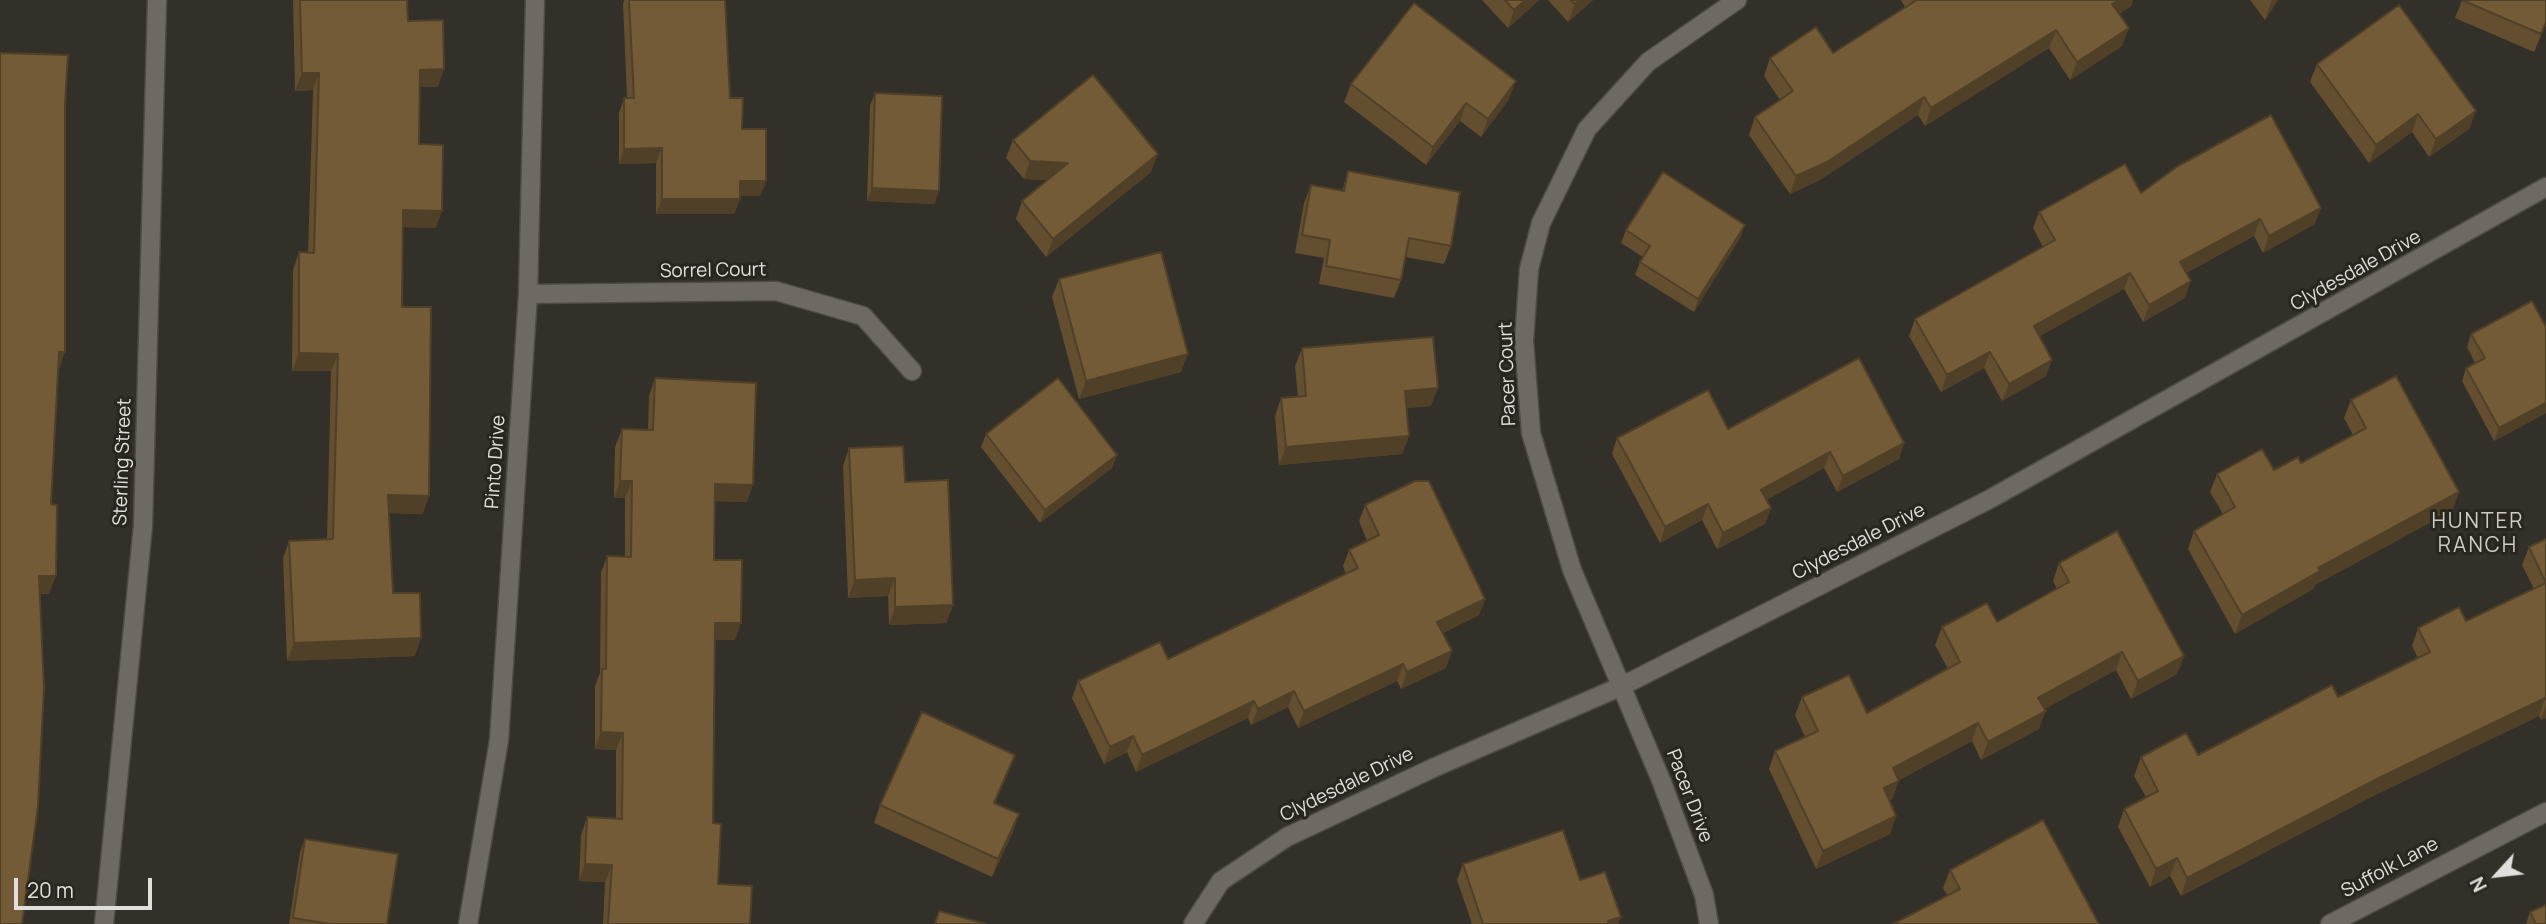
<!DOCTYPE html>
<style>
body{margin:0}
#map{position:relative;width:2546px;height:924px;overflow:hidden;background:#332f29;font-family:Manrope,sans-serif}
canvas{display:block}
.north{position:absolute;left:2462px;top:840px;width:70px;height:70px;-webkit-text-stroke:5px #29251f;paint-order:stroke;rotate:243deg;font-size:19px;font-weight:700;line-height:28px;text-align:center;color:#e1dfdb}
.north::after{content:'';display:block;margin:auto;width:24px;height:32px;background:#e1dfdb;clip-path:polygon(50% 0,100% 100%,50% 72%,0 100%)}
.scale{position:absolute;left:14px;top:878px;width:138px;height:32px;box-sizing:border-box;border:4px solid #e1dfdb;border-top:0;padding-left:9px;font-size:21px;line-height:24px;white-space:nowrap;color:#e1dfdb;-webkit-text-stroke:5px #29251f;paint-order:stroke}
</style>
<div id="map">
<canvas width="2546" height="924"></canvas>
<div class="north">N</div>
<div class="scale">20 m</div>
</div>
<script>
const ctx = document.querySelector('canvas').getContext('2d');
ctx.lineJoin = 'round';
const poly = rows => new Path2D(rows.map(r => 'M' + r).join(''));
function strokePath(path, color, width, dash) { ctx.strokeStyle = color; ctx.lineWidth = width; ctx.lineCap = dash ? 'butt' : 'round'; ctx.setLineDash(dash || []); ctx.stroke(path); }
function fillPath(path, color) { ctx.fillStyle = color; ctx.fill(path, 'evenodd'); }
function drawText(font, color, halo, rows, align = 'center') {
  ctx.font = font + ' Manrope,sans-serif'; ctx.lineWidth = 6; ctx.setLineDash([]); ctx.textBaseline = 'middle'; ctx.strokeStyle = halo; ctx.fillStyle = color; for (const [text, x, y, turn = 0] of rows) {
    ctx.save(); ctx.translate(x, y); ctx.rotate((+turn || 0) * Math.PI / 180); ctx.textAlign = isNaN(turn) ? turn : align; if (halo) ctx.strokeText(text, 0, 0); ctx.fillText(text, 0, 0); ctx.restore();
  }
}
const street = poly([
 [528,294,776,291,863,316,912,371],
 [104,924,143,525,157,0],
 [468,924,499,740,528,294,535,0],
 [1193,924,1221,881,1287,837,1433,768,1622,686,1990,499,2546,187],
 [1709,924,1704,895,1661,780,1572,570,1531,433,1524,341,1529,269,1541,223,1587,129,1648,62,1737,0],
 [2330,924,2546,812]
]);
const wall = poly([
 [293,0,407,0,408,21,438,87,420,87,419,144,436,228,403,227,402,307,423,514,389,513,393,593,415,656,287,661,283,558,289,541,327,539,331,371,292,371,293,270,299,252,308,253,313,90,295,91],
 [624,0,725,0,730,98,766,181,760,196,740,196,740,199,734,214,656,214,656,163,619,164,619,113,624,98,627,98,623,4],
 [1482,0,1539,0,1508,28],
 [1548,0,1593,0,1568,22],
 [1901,0,2133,0,2131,6,2119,14,2122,46,2070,80,2049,48,1925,126,1918,115,1820,180,1790,194,1749,135,1755,117,1780,100,1764,76,1770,58,1833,53,1905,7],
 [2250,0,2278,0,2265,20],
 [2462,0,2546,0,2546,25,2534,52,2455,18],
 [2317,64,2476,111,2469,129,2429,157,2412,132,2369,163,2310,82],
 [1351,84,1509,99,1481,137,1460,121,1426,165,1344,102],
 [875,93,935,204,867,201,870,106],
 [1013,140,1151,172,1046,257,1016,219,1022,201,1047,180,1024,179,1006,158],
 [1348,171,1451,246,1444,264,1405,257,1401,280,1394,298,1319,284,1324,258,1295,253,1304,203,1311,185,1342,191],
 [2141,193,2315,224,2263,253,2254,236,2186,273,2185,298,2143,322,2124,289,2039,336,2046,376,2002,401,1984,368,1941,392,1909,336,1915,319,2043,247,2033,228,2039,212],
 [1745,225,1740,238,1694,312,1635,275,1640,262,1643,257,1621,243,1626,230],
 [1059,279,1181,372,1079,399,1052,297],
 [2546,327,2546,413,2494,441,2462,381,2466,368,2475,363,2467,347,2471,334],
 [1302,348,1431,406,1406,408,1409,436,1402,454,1279,465,1275,416,1281,398,1298,397,1295,366],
 [655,378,747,502,715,501,714,560,735,640,715,640,713,823,718,884,750,924,603,924,605,882,579,881,581,835,587,817,616,819,616,750,595,749,595,686,600,673,601,573,607,556,625,557,625,498,614,498,615,447,622,429,648,430,649,396],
 [2351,400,2453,510,2315,585,2313,589,2235,634,2188,549,2194,531,2223,514,2210,492,2217,474,2274,470,2301,463,2353,435,2344,418],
 [1728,429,1904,443,1899,459,1837,492,1824,468,1766,500,1771,508,1765,524,1717,549,1702,520,1660,543,1612,454,1617,438],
 [986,434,1117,455,1112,468,1040,523,981,447],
 [849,448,905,482,953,605,946,623,889,625,888,596,848,598,843,466],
 [1365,505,1485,599,1479,615,1443,633,1446,668,1401,689,1397,681,1298,728,1288,707,1251,725,1248,718,1136,772,1127,752,1104,764,1072,698,1078,681,1168,659,1346,574,1343,566,1349,550,1367,541,1359,521],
 [2546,539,2546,718,2541,720,2539,716,2373,796,2181,896,2170,876,2150,887,2118,827,2124,809,2146,797,2134,776,2141,757,2198,755,2338,697,2418,658,2412,646,2418,628,2466,621,2534,589,2522,565,2529,547],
 [2059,563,2184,656,2177,674,2131,699,2116,670,2044,709,2039,729,1981,760,1972,741,1899,780,1892,799,1889,800,1896,816,1890,834,1816,869,1769,769,1775,751,1805,737,1795,715,1802,697,1867,713,1948,669,1935,645,1942,627,1997,622,2057,589,2053,581],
 [1015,755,1008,773,995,803,1013,832,992,877,874,823,880,805],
 [305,839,387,924,289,924,300,852],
 [1463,864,1580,880,1618,924,1472,924,1457,880],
 [1950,870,2099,924,1947,895,1943,888],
 [2530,912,2546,924,2526,924]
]);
const shadedWall = poly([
 [1525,0,1539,0,1508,28,1514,10],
 [1580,0,1593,0,1568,22,1575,4],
 [2119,0,2133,0,2131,6,2106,22,2112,4],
 [2272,0,2278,0,2265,20,2271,2],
 [2546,22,2546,25,2534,52,2541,34],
 [2129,28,2122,46,2070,80,2077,62],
 [2056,30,2049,48,1925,126,1931,108],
 [444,69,438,87,414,87,420,70],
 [302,73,319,73,313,90,295,91],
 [1516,81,1509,99,1481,137,1488,119],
 [1924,97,1918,115,1820,180,1790,194,1796,176],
 [1466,103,1460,121,1426,165,1433,147],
 [2476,111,2469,129,2429,157,2436,139],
 [2418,114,2412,132,2369,163,2376,145],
 [662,148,656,163,619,164,624,149],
 [1158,154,1151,172,1046,257,1053,239],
 [1030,161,1068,163,1062,181,1024,179],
 [740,181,766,181,760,196,734,196],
 [872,188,939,191,935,204,867,201],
 [662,199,740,199,734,214,656,214],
 [2321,208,2315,224,2263,253,2269,236],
 [403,210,442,211,436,228,397,227],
 [2260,219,2254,236,2174,279,2180,262],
 [1745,225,1740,238,1694,312,1698,299],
 [2130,273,2124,289,2028,343,2034,326],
 [2191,281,2185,298,2143,322,2149,305],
 [59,352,65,352,59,370,52,370],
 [1990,352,1984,368,1941,392,1947,375],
 [299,353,338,354,331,371,292,371],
 [1188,354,1181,372,1079,399,1086,381],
 [2052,360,2046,376,2002,401,2009,384],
 [1438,388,1431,406,1398,409,1405,391],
 [2546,403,2546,413,2494,441,2499,428],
 [1409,436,1402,454,1279,465,1286,447],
 [1904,443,1899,459,1837,492,1843,476],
 [1830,452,1824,468,1755,506,1761,490],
 [1117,455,1112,468,1040,523,1045,510],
 [620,481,632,481,625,498,614,498],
 [715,484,753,485,747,502,709,501],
 [2459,492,2453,510,2315,585,2313,589,2235,634,2242,615,2318,568],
 [388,495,429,496,423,514,382,513],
 [1708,504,1702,520,1660,543,1665,527],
 [1771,508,1765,524,1717,549,1723,533],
 [39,576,56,576,49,594,33,594],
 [895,578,888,596,848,598,855,580],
 [1485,599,1479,615,1431,638,1437,622],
 [953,605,946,623,889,625,895,607],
 [715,623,741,623,735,640,709,640],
 [421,638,415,656,287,661,294,643],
 [1452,651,1446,668,1401,689,1407,672],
 [2122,652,2116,670,2032,716,2038,698],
 [2184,656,2177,674,2131,699,2138,681],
 [1403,664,1397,681,1298,728,1304,711],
 [1294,691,1288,707,1251,725,1258,709],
 [2545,698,2539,716,2373,796,2181,896,2187,878,2379,778],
 [1254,701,1248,718,1136,772,1142,755],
 [2546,705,2546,718,2541,720],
 [2046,711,2039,729,1981,760,1988,742],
 [1978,723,1972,741,1887,786,1899,781,1892,799,1877,806,1884,788,1893,768],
 [601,732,623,733,616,750,595,749],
 [1133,736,1127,752,1104,764,1110,747],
 [1015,755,1008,773,987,821,994,803],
 [1019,814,1013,832,992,877,998,859],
 [1896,816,1890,834,1816,869,1823,851],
 [2177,858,2170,876,2150,887,2156,869],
 [585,864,612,865,605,882,579,881],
 [1621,917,1618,924,1607,924,1608,921]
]);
const building = poly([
 [300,0,407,0,408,21,443,20,444,69,420,70,419,144,443,145,442,211,403,210,402,307,431,307,429,496,388,495,393,593,420,593,421,638,294,643,289,541,333,539,338,354,299,353,299,252,314,253,319,73,302,73,300,0],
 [629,0,725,0,730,98,743,98,742,129,766,129,766,181,740,181,740,199,662,199,662,148,624,149,624,98,634,98,629,0],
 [1505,0,1525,0,1514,10,1505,0],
 [1571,0,1580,0,1575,4,1571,0],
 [1917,0,2119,0,2112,4,2129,28,2077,62,2056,30,1931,108,1924,97,1827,162,1796,176,1755,117,1793,91,1770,58,1816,27,1833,53,1917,0],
 [2462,0,2546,0,2546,22,2541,34,2462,0],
 [1414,3,1516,81,1488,119,1466,103,1433,147,1351,84,1414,3],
 [2399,5,2476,111,2436,139,2418,114,2376,145,2317,64,2399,5],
 [0,53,68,55,65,104,65,352,59,352,51,504,57,505,56,576,39,576,44,688,38,806,22,924,0,924,0,53],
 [1093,75,1158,154,1053,239,1022,201,1068,163,1030,161,1013,140,1093,75],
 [875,93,942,96,939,191,872,188,875,93],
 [2271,115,2321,208,2269,236,2260,219,2180,262,2191,281,2149,305,2130,273,2034,326,2052,360,2009,384,1990,352,1947,375,1915,319,2055,240,2039,212,2125,164,2141,193,2178,166,2271,115],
 [1348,171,1460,192,1451,246,1409,238,1401,280,1326,266,1330,240,1302,235,1311,185,1344,191,1348,171],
 [1663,172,1745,225,1698,299,1640,262,1650,246,1626,230,1663,172],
 [1161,252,1188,354,1086,381,1059,279,1161,252],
 [2532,301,2546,327,2546,403,2499,428,2466,368,2485,358,2471,334,2532,301],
 [1433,337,1438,388,1405,391,1409,436,1286,447,1281,398,1306,396,1302,348,1433,337],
 [1859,358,1904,443,1843,476,1830,452,1761,490,1771,508,1723,533,1708,504,1665,527,1617,438,1708,390,1728,429,1859,358],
 [2396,376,2459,492,2318,568,2320,571,2242,615,2194,531,2235,507,2217,474,2262,449,2274,470,2298,457,2301,463,2366,428,2351,400,2396,376],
 [655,378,756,383,753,485,715,484,714,560,742,560,741,623,715,623,713,823,721,824,718,884,752,886,750,924,608,924,612,865,585,864,587,817,622,819,623,733,601,732,602,669,606,669,607,556,631,557,632,481,620,481,622,429,653,430,655,378],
 [1058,378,1117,455,1045,510,986,434,1058,378],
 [903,446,905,482,948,480,953,605,895,607,895,578,855,580,849,448,903,446],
 [1415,481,1429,481,1485,599,1437,622,1452,651,1407,672,1403,664,1304,711,1294,691,1258,709,1254,701,1142,755,1133,736,1110,747,1078,681,1160,642,1168,659,1358,568,1349,550,1379,535,1365,505,1415,481],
 [2117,531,2184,656,2138,681,2122,652,2038,698,2046,711,1988,742,1978,723,1893,768,1899,781,1884,788,1896,816,1823,851,1775,751,1818,731,1802,697,1849,675,1867,713,1960,662,1942,627,1987,603,1997,622,2069,582,2059,563,2117,531],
 [2546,539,2546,700,2545,698,2379,778,2187,878,2177,858,2156,869,2124,809,2158,791,2141,757,2186,733,2198,755,2332,685,2338,697,2430,652,2418,628,2459,607,2466,621,2546,583,2529,547,2546,539],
 [922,712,1015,755,994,803,1019,814,998,859,880,805,922,712],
 [2043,820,2099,924,1893,924,1960,889,1950,870,2043,820],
 [1563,830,1580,880,1605,872,1621,917,1608,921,1609,924,1483,924,1463,864,1563,830],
 [305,839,398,854,387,924,330,924,293,918,305,839],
 [2546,905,2546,924,2536,924,2530,912,2546,905],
 [939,911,986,924,935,924,939,911]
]);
const streetNames = [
 ["Sorrel Court",713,271,-1],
 ["Clydesdale Drive",2356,271,-29],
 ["Pacer Court",1508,374,-92],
 ["Sterling Street",123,462,-88],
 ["Pinto Drive",496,462,-86],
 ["Clydesdale Drive",1859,542,-27],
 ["Clydesdale Drive",1347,785,-26],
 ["Pacer Drive",1689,796,69],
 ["Suffolk Lane",2390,868,-28]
];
const neighbourhoodNames = [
 ["HUNTER",2478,522],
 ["RANCH",2478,546]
];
strokePath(street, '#4e4b46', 21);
strokePath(street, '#6e6a63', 18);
fillPath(wall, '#634e30');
fillPath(shadedWall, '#504027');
fillPath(building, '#735b38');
strokePath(building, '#504027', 2);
drawText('19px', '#e1dfdb', '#29251f', streetNames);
ctx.letterSpacing = '2px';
drawText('21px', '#cfcac2', '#29251f', neighbourhoodNames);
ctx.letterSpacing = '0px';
</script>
